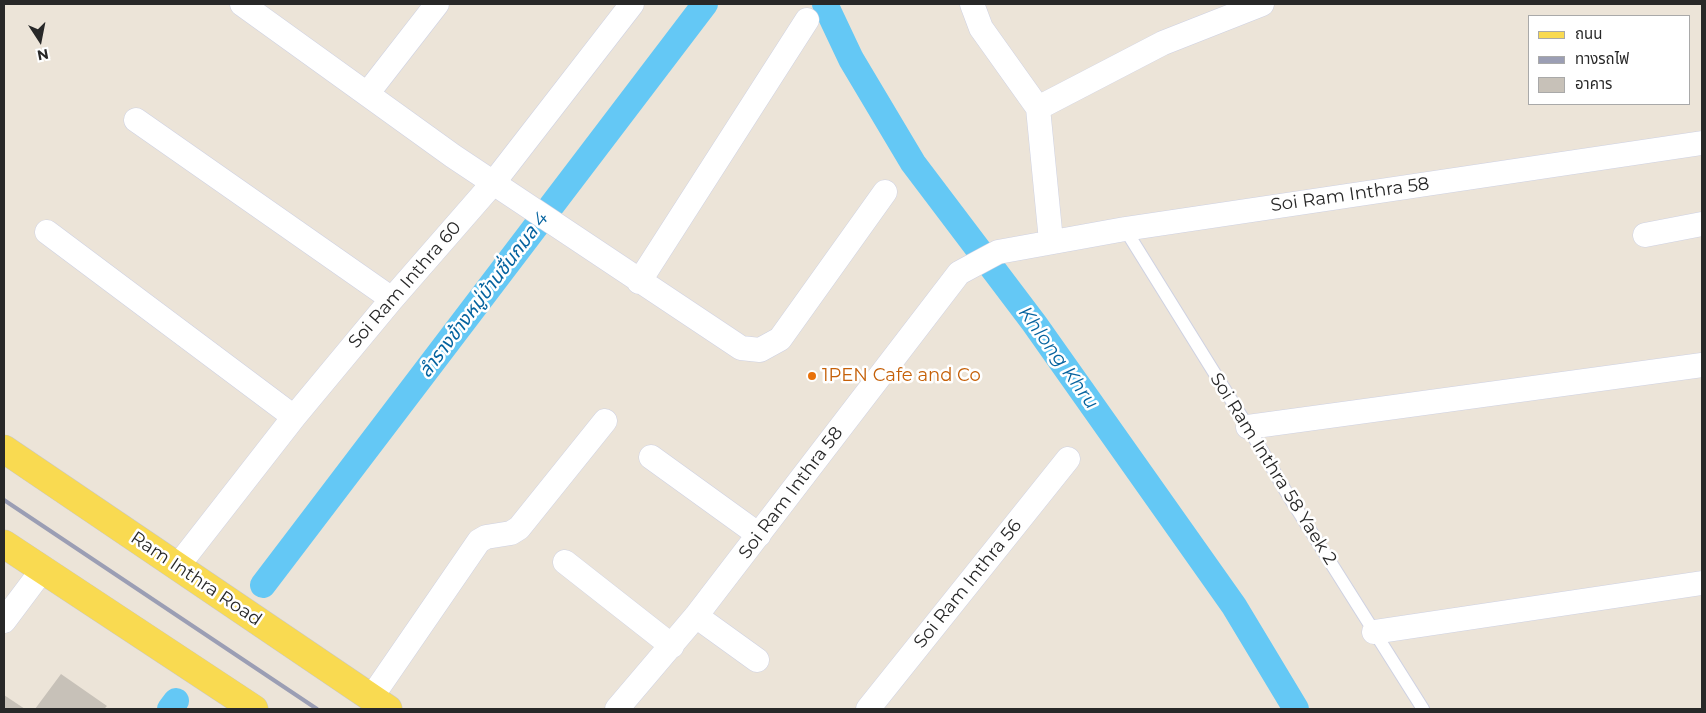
<!DOCTYPE html>
<meta charset="utf-8">
<style>
body{margin:0}
#map{position:relative;width:1706px;height:713px;overflow:hidden;background:#ece4d8;font-family:Montserrat,"Noto Sans Thai",sans-serif}
canvas{display:block}
.frame{position:absolute;inset:0;border:5px solid #282828;pointer-events:none}
.legend{position:absolute;left:1528px;top:15px;width:162px;height:90px;box-sizing:border-box;background:#fff;border:1px solid #a9a9a9;margin:0;padding:6px 9px;list-style:none;font-size:15px;color:#282828}
.legend li{display:flex;align-items:center;gap:10px;height:25px}
.legend b{width:25px;border:1px solid #a9a9a9}
.north{position:absolute;left:15px;top:15px;width:50px;height:50px;-webkit-text-stroke:4px #fff;paint-order:stroke;rotate:169deg;font-size:14px;font-weight:700;line-height:20px;text-align:center;color:#282828}
.north::after{content:'';display:block;margin:auto;width:18px;height:22px;background:#282828;clip-path:polygon(50% 0,100% 100%,50% 72%,0 100%)}
</style>
<div id="map">
<canvas width="1706" height="713"></canvas>
<div class="frame"></div>
<ul class="legend">
<li><b style="height:6px;background:#f9da51"></b>ถนน</li>
<li><b style="height:6px;background:#9b9eb4"></b>ทางรถไฟ</li>
<li><b style="height:14px;background:#c7c1b8"></b>อาคาร</li>
</ul>
<div class="north">N</div>
</div>
<script>
const ctx = document.querySelector('canvas').getContext('2d');
ctx.lineJoin = 'round';
const poly = rows => new Path2D(rows.map(r => 'M' + r).join(''));
function strokePath(path, color, width, dash) { ctx.strokeStyle = color; ctx.lineWidth = width; ctx.lineCap = dash ? 'butt' : 'round'; ctx.setLineDash(dash || []); ctx.stroke(path); }
function fillPath(path, color) { ctx.fillStyle = color; ctx.fill(path, 'evenodd'); }
function drawText(font, color, halo, rows, align = 'center') {
  ctx.font = font + ' Montserrat,"Noto Sans Thai",sans-serif'; ctx.lineWidth = 5; ctx.setLineDash([]); ctx.textBaseline = 'middle'; ctx.strokeStyle = halo; ctx.fillStyle = color; for (const [text, x, y, turn = 0] of rows) {
    ctx.save(); ctx.translate(x, y); ctx.rotate((+turn || 0) * Math.PI / 180); ctx.textAlign = isNaN(turn) ? turn : align; if (halo) ctx.strokeText(text, 0, 0); ctx.fillText(text, 0, 0); ctx.restore();
  }
}
const canal = poly([
 [825,4,851,59,913,163,1034,323,1234,606,1296,709],
 [263,585,705,4],
 [170,709,176,701]
]);
const building = poly([
 [61,674,107,706,104,709,35,709],
 [4,695,25,709,4,709]
]);
const lane = poly([
 [1125,229,1248,427,1288,495,1423,709]
]);
const street = poly([
 [242,4,453,156,741,348,760,350,780,339,885,192],
 [972,4,981,28,1038,108,1051,241],
 [367,94,437,4],
 [1038,108,1163,43,1262,4],
 [136,120,392,299],
 [47,232,294,417],
 [1645,235,1702,224],
 [639,282,807,20],
 [1248,427,1702,365],
 [651,457,759,535],
 [565,562,672,646],
 [177,567,294,417,392,299,494,182,632,4],
 [696,616,757,660],
 [4,621,43,569],
 [1374,632,1702,583],
 [371,698,479,541,486,537,511,533,519,528,605,421],
 [617,709,696,616,959,273,998,252,1125,229,1702,143],
 [868,709,1068,459]
]);
const primary = poly([
 [4,449,388,709],
 [4,544,254,709]
]);
const rail = poly([
 [4,500,317,709]
]);
const markers = [
 [812,376,5,"#e8710a"]
];
const streetNames = [
 ["Soi Ram Inthra 58",1350,195,-8],
 ["Soi Ram Inthra 60",405,285,-49],
 ["Soi Ram Inthra 58 Yaek 2",1273,469,58],
 ["Soi Ram Inthra 58",791,493,-53],
 ["Ram Inthra Road",196,579,34],
 ["Soi Ram Inthra 56",968,584,-51]
];
const foodNames = [
 ["1PEN Cafe and Co",822,376]
];
const waterNames = [
 ["ลำรางข้างหมู่บ้านชื่นกมล 4",484,295,-53],
 ["Khlong Khru",1058,358,54]
];
strokePath(canal, '#64c8f5', 26);
fillPath(building, '#c7c1b8');
strokePath(lane, '#ced1e2', 14);
strokePath(street, '#ced1e2', 25);
strokePath(primary, '#c7c7c7', 29);
strokePath(lane, '#fff', 12);
strokePath(street, '#fff', 24);
strokePath(primary, '#f9da51', 28);
strokePath(rail, '#9b9eb4', 4);
for (const [x, y, r, color] of markers) { const dot = new Path2D(); dot.arc(x, y, r, 0, 2 * Math.PI); ctx.fillStyle = color; ctx.fill(dot); strokePath(dot, '#fff', 2); }
drawText('18px', '#282828', '#fff', streetNames);
drawText('18px', '#c56008', '#fff', foodNames, 'left');
drawText('italic 19px', '#05639f', '#fff', waterNames);
</script>
